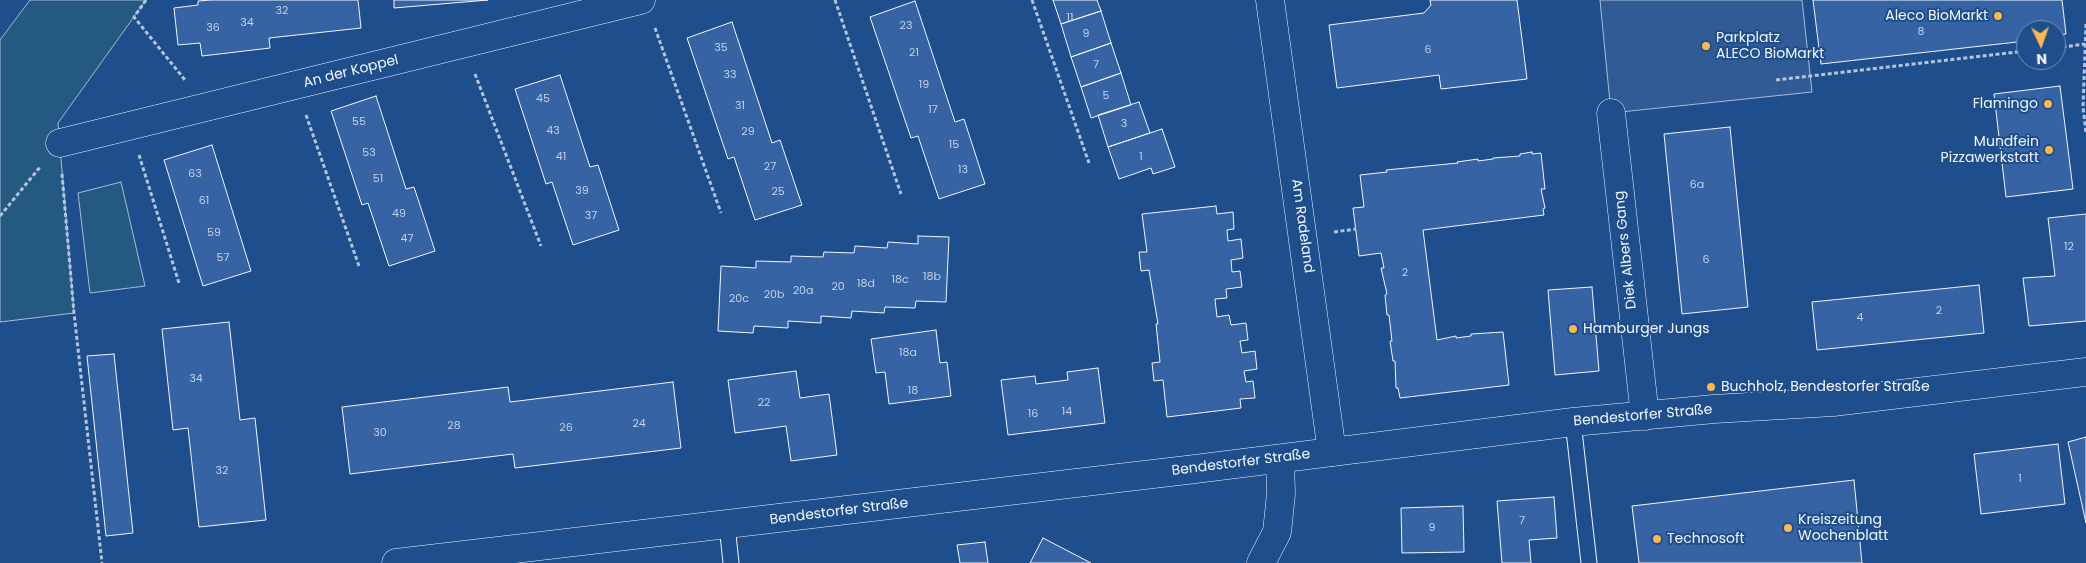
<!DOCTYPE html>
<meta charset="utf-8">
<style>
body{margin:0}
#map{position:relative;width:2086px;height:563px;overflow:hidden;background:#1f4e8c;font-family:Poppins,sans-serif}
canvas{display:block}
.north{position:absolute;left:2016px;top:20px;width:50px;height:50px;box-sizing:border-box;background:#1f4e8c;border:1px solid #7391ba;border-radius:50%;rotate:177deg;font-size:14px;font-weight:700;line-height:20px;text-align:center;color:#f2f6ff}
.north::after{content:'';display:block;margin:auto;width:18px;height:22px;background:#ffb74d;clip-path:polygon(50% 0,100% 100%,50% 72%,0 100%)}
</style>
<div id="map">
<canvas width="2086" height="563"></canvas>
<div class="north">N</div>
</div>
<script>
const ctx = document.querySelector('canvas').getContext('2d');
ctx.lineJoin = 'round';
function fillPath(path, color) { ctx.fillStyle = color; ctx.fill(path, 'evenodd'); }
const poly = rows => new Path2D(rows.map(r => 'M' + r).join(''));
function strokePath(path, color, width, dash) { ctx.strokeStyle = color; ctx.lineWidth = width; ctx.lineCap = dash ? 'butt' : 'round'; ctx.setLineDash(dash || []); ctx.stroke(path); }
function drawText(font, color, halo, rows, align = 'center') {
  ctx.font = font + ' Poppins,sans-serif'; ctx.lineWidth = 4; ctx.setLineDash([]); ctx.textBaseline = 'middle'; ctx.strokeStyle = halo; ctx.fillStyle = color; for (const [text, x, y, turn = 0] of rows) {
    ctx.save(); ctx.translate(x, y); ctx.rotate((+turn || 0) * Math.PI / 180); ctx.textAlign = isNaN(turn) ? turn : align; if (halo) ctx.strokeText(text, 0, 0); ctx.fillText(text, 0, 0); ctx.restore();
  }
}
const green = poly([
 [30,0,146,0,58,123,74,313,0,322,0,40,30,0],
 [121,182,145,286,90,293,78,193,121,182]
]);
const parking = poly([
 [1600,0,1802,0,1812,92,1611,113,1600,0]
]);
const building = poly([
 [211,0,358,0,361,28,269,38,270,48,202,56,200,43,178,45,174,8,198,5,198,1,211,0],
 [394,0,488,0,394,8,394,0],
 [1053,0,1097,0,1101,11,1061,24,1053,0],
 [1430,0,1517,0,1527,79,1441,89,1439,75,1337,88,1329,25,1424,13,1431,5,1430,0],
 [1813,0,2062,0,2066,34,2058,35,2058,37,2056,37,2056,30,2026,30,2026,41,1821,64,1813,0],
 [915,1,955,122,964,119,985,184,939,199,918,136,911,138,870,17,915,1],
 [1101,11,1111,43,1071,57,1061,24,1101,11],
 [732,22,772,143,780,140,802,205,755,220,734,157,728,159,687,38,732,22],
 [1111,43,1121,73,1081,87,1071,57,1111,43],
 [1121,73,1131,105,1091,118,1081,87,1121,73],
 [560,75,590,167,598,165,619,230,573,245,552,182,546,184,515,89,560,75],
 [2060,86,2073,189,2006,197,1994,94,2060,86],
 [376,96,406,189,414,187,435,251,389,266,368,203,362,205,331,111,376,96],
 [1139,102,1150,133,1108,147,1098,115,1139,102],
 [1730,127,1748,307,1682,314,1664,134,1730,127],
 [1162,129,1175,167,1153,174,1151,168,1119,179,1108,147,1162,129],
 [212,145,251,271,203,286,164,160,212,145],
 [1532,152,1532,154,1541,153,1545,189,1541,189,1545,208,1543,209,1544,215,1423,230,1437,340,1456,336,1456,338,1471,336,1471,334,1503,332,1509,385,1400,398,1398,388,1396,388,1395,361,1393,361,1390,341,1392,341,1389,315,1387,315,1385,295,1387,294,1381,268,1384,268,1381,253,1359,256,1353,208,1364,207,1360,175,1387,172,1386,170,1458,163,1457,162,1478,159,1478,161,1493,159,1493,158,1520,156,1520,154,1532,152],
 [1216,206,1217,214,1233,212,1234,229,1227,230,1228,241,1241,239,1243,258,1231,260,1232,272,1240,271,1242,287,1226,289,1227,298,1215,299,1217,317,1229,315,1231,325,1246,323,1248,340,1240,341,1242,353,1255,351,1257,369,1244,371,1246,382,1253,381,1255,398,1240,399,1241,408,1167,417,1163,380,1154,381,1152,363,1160,362,1156,324,1158,324,1149,270,1141,271,1139,252,1147,252,1142,214,1216,206],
 [2086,214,2086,321,2029,326,2023,278,2055,276,2048,218,2086,214],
 [918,236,949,237,946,302,916,301,915,308,885,307,884,313,852,311,851,318,821,316,821,323,788,321,788,328,754,326,753,333,718,331,721,266,756,268,756,261,791,262,791,256,823,257,824,252,854,253,855,246,887,248,888,242,918,244,918,236],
 [1979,285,1984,333,1817,350,1812,302,1979,285],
 [1592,287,1599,371,1555,375,1548,290,1592,287],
 [229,322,240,420,255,418,266,520,199,527,188,428,173,430,162,329,229,322],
 [936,330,940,363,947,362,951,396,889,404,885,372,876,373,871,339,936,330],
 [114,354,133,533,106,536,87,356,114,354],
 [1098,368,1105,423,1008,435,1001,380,1035,376,1036,384,1068,380,1067,372,1098,368],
 [796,371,800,398,829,394,837,455,791,461,786,426,735,433,728,380,796,371],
 [673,382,681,448,515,468,513,454,350,474,342,407,508,387,510,402,673,382],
 [2086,437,2086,523,2068,442,2086,437],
 [2058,444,2065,504,1981,514,1974,454,2058,444],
 [1854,480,1862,563,1639,563,1632,506,1854,480],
 [1554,497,1557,538,1529,540,1531,563,1502,563,1497,501,1554,497],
 [1463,506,1464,552,1402,553,1401,508,1463,506],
 [1043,538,1091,563,1030,563,1043,538],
 [985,542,988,563,960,563,957,545,985,542]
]);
const path = poly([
 [146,0,134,17,185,80],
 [835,0,901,194],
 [1032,0,1089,163],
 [2086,24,2083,107,2086,133],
 [655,28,721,213],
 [2056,48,2085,44],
 [475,74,541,246],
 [1776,80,2026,51],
 [306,115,359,266],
 [139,155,179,283],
 [62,174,74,313,102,563],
 [0,216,40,167],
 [1334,232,1356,229]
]);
const service = poly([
 [1573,422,1589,563],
 [727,525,731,563]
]);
const minor = poly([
 [1270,0,1332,452],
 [1611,113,1645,416],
 [60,143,641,0],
 [1261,563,1277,532,1281,494,1280,459]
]);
const tertiary = poly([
 [396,563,1187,470,1573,422,1714,409,1833,402,2086,372]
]);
const markers = [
 [1998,16,5,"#ffb74d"],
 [1706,46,5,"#ffb74d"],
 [2048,104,5,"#ffb74d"],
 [2049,150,5,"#ffb74d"],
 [1573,329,5,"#ffb74d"],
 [1711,387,5,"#ffb74d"],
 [1788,528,5,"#ffb74d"],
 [1657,539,5,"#ffb74d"]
];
const numberNames = [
 ["32",282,11],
 ["11",1070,18],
 ["34",247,23],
 ["23",906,26],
 ["36",213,28],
 ["8",1921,32],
 ["9",1086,34],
 ["35",721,48],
 ["6",1428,50],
 ["21",914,53],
 ["7",1096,65],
 ["33",730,75],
 ["19",924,85],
 ["5",1106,96],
 ["45",543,99],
 ["31",740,106],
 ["17",933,110],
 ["55",359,122],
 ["3",1124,124],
 ["43",553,131],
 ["29",748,132],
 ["15",954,145],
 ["53",369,153],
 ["41",561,157],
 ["1",1141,157],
 ["27",770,167],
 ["13",963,170],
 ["63",195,174],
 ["51",378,179],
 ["6a",1697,185],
 ["39",582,191],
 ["25",778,192],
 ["61",204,201],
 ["49",399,214],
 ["37",591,216],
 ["59",214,233],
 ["47",407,239],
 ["12",2069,247],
 ["57",223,258],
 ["6",1706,260],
 ["2",1405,273],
 ["18b",932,277],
 ["18c",900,280],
 ["18d",866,284],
 ["20",838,287],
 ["20a",803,291],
 ["20b",774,295],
 ["20c",739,299],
 ["2",1939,311],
 ["4",1860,318],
 ["18a",908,353],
 ["34",196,379],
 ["18",913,391],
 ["22",764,403],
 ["14",1067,412],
 ["16",1033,414],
 ["24",639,424],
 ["28",454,426],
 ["26",566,428],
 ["30",380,433],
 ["32",222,471],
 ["1",2020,479],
 ["7",1522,521],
 ["9",1432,528]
];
const poiNames = [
 ["Aleco BioMarkt",1988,16,"right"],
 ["Parkplatz",1716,38],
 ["ALECO BioMarkt",1716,54],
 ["Flamingo",2038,104,"right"],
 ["Mundfein",2039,142,"right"],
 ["Pizzawerkstatt",2039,158,"right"],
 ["Hamburger Jungs",1583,329],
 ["Buchholz, Bendestorfer Straße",1721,387],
 ["Kreiszeitung",1798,520],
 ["Wochenblatt",1798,536],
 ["Technosoft",1667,539]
];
const streetNames = [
 ["An der Koppel",351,72,-14],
 ["Am Radeland",1302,226,82],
 ["Diek Albers Gang",1626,250,-96],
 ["Bendestorfer Straße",1643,416,-5],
 ["Bendestorfer Straße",1241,463,-7],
 ["Bendestorfer Straße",839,512,-7]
];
fillPath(green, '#245a82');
strokePath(green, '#a8bbd7', 1);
fillPath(parking, '#305b95');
strokePath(parking, '#a8bbd7', 1);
fillPath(building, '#3563a3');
strokePath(building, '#f2f6ff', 1);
strokePath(service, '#f2f6ff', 17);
strokePath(minor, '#f2f6ff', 29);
strokePath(tertiary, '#f2f6ff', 29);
strokePath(path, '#b3c4dc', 3, [4, 2.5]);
strokePath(service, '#1f4e8c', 15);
strokePath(minor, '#1f4e8c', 28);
strokePath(tertiary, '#1f4e8c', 28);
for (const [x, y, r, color] of markers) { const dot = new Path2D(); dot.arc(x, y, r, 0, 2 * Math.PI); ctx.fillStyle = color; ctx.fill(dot); strokePath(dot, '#1f4e8c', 2); }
drawText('11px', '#c3d1e8', null, numberNames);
drawText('14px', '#f2f6ff', '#1f4e8c', poiNames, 'left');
drawText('14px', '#f2f6ff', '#1f4e8c', streetNames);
</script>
